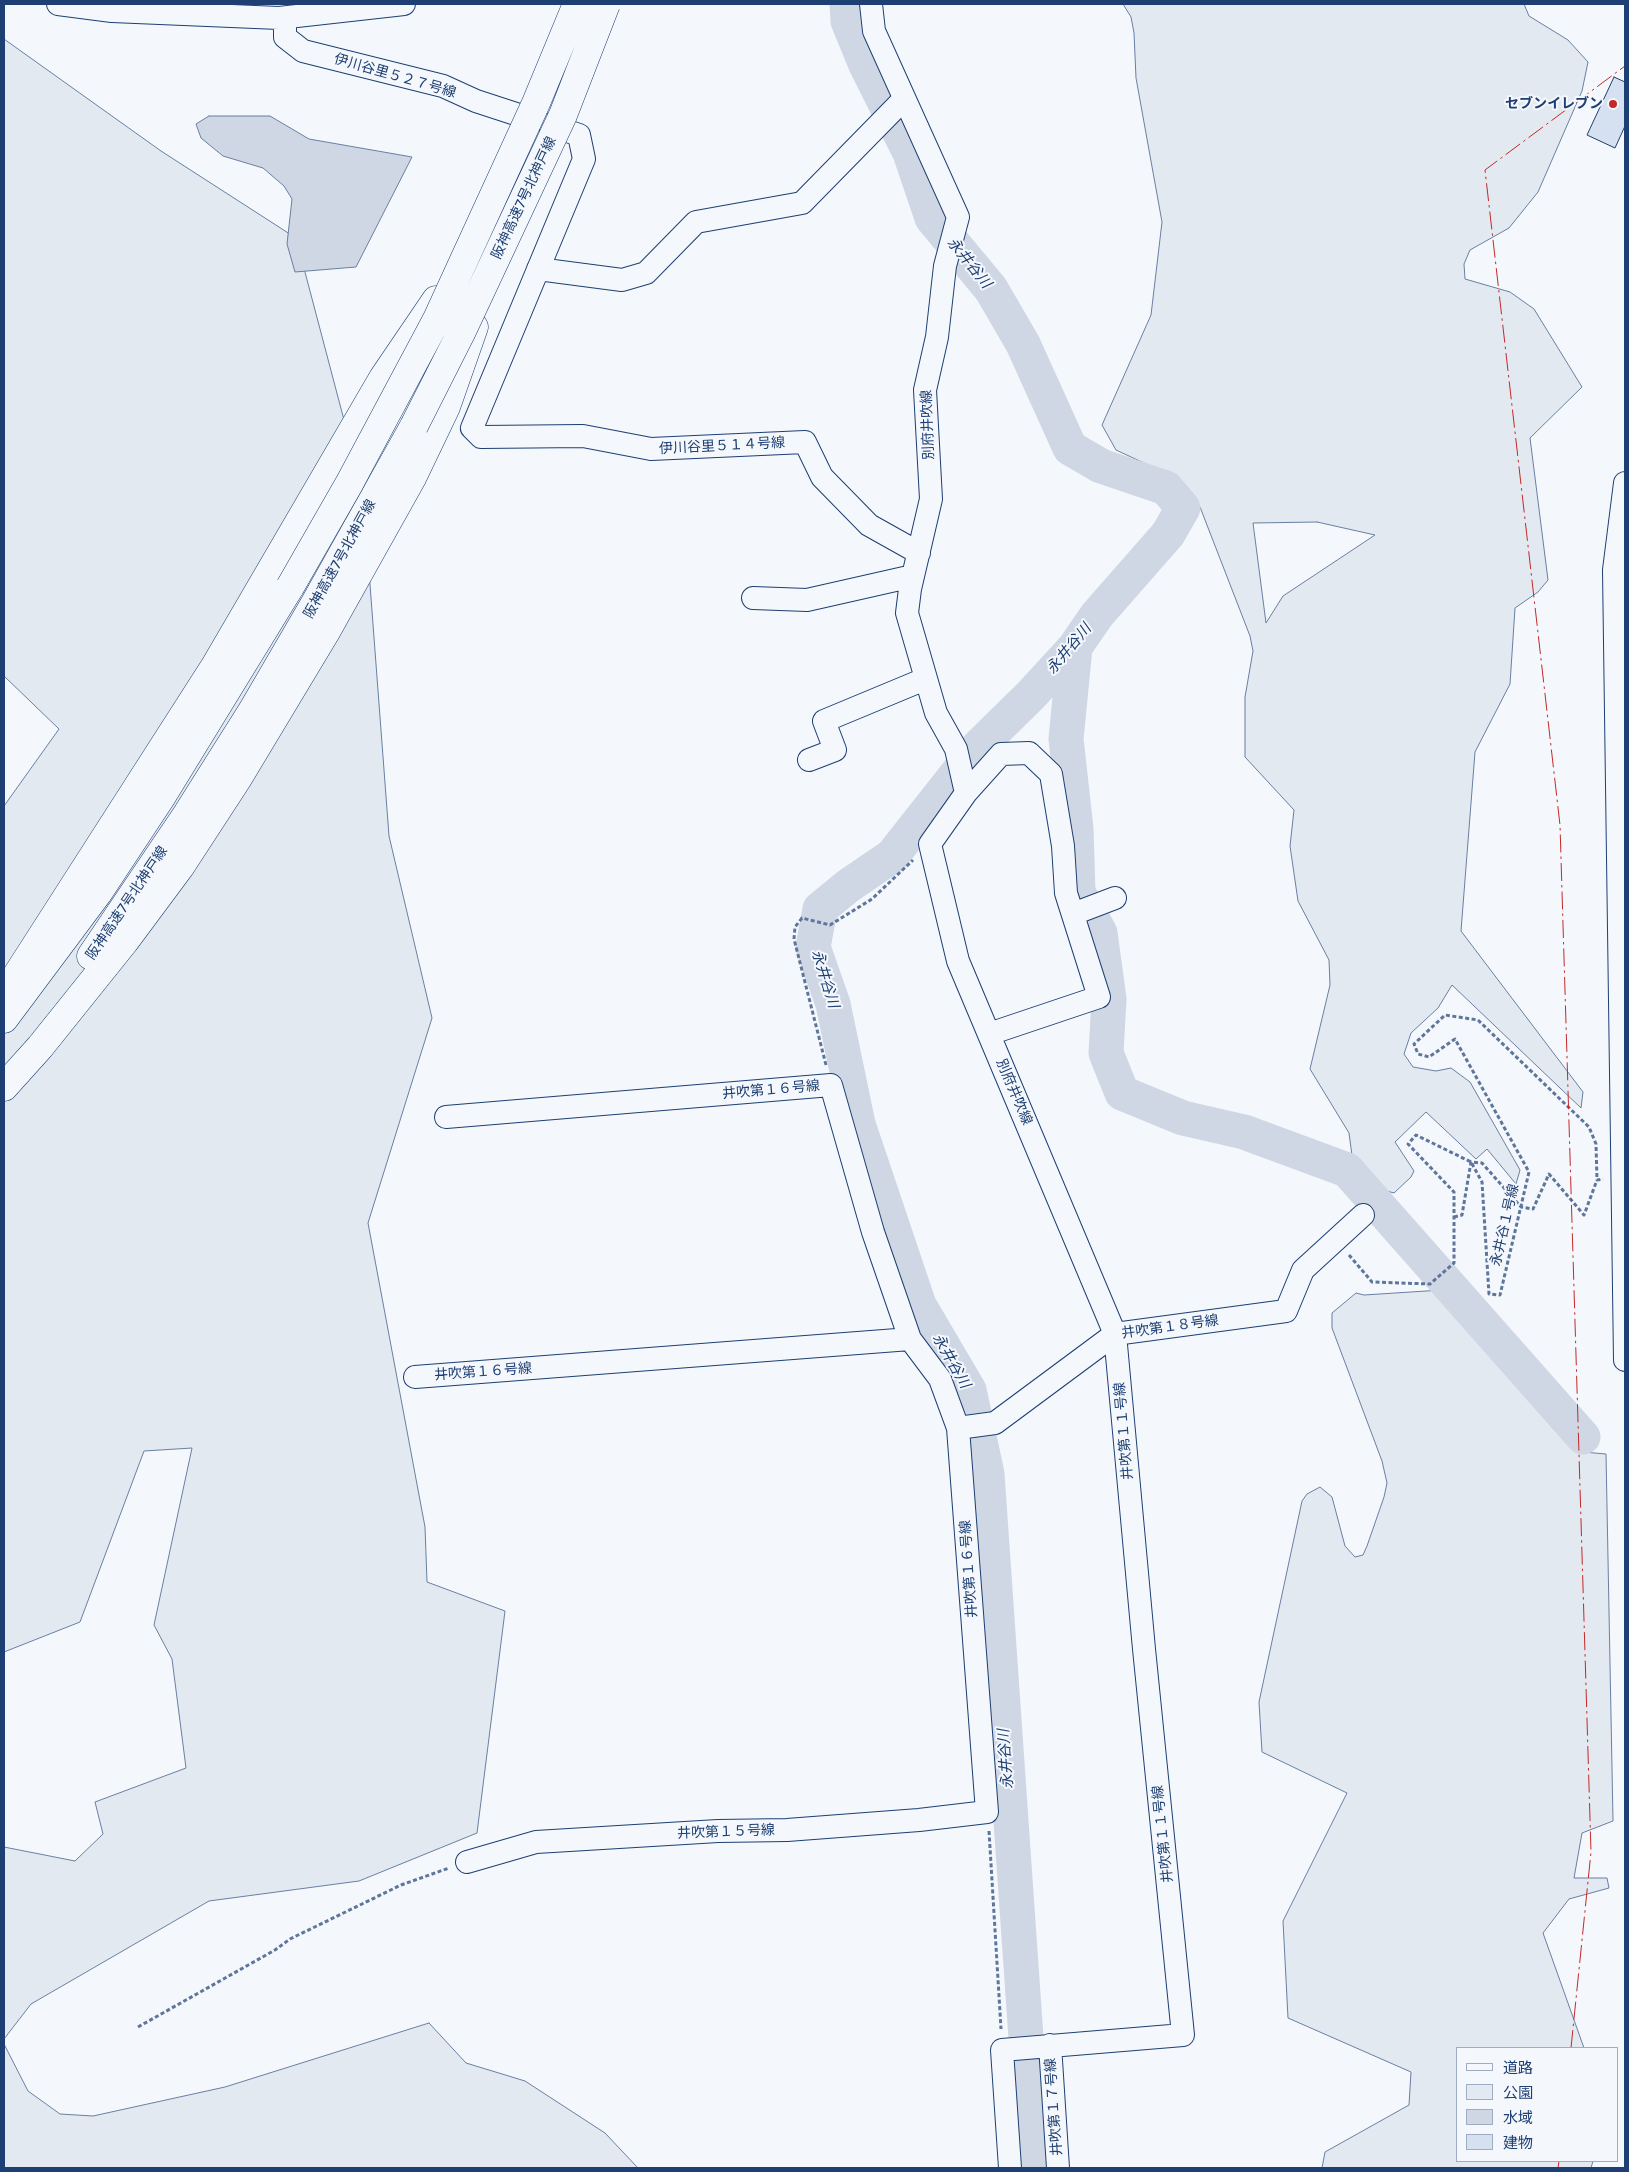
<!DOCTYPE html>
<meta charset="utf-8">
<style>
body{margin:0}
#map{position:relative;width:1629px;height:2172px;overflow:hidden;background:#f4f7fb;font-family:Rubik,"Noto Sans JP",sans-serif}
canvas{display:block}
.frame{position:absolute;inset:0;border:5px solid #1d3f73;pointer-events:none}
.legend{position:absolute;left:1456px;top:2047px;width:162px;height:115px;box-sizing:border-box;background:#f4f7fb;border:1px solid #9eadc5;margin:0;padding:6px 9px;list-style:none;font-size:15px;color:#1d3f73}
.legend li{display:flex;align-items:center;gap:10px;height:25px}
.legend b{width:25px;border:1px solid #9eadc5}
</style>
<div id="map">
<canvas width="1629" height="2172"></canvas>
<div class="frame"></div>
<ul class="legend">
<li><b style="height:6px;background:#f4f7fb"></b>道路</li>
<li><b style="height:14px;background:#e3e9f0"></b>公園</li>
<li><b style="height:14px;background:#cfd7e4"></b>水域</li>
<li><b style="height:14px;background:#d5e0f0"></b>建物</li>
</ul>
</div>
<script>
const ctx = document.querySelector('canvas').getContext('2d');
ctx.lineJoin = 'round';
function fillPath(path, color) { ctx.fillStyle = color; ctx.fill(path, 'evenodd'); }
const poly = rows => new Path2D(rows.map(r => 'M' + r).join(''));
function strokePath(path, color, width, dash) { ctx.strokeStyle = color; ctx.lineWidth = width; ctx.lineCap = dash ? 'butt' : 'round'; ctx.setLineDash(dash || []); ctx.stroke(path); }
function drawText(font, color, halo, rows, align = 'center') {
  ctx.font = font + ' Rubik,"Noto Sans JP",sans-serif'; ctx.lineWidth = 4; ctx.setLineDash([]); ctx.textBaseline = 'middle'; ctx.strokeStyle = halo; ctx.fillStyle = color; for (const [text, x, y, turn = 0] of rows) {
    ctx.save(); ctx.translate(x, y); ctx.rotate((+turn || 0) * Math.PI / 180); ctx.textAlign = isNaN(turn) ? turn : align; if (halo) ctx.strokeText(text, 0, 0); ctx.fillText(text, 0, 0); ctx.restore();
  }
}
const green = poly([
 [1123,4,1524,4,1529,16,1568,40,1588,62,1582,91,1538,192,1509,228,1470,250,1464,264,1465,279,1510,292,1534,309,1582,387,1530,438,1548,580,1538,592,1515,608,1510,684,1475,752,1461,931,1583,1092,1581,1108,1452,985,1438,1008,1411,1033,1404,1054,1413,1067,1436,1071,1451,1068,1470,1082,1520,1170,1516,1184,1487,1149,1476,1159,1426,1112,1395,1142,1414,1171,1411,1177,1394,1193,1380,1189,1353,1163,1349,1133,1310,1069,1330,985,1329,960,1298,901,1290,846,1294,810,1245,757,1245,697,1253,651,1250,636,1200,507,1157,469,1116,450,1102,425,1151,315,1162,222,1136,78,1134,33,1131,17,1123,4],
 [1317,522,1375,535,1283,596,1266,623,1253,523,1317,522],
 [4,39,161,151,296,238,363,492,389,836,432,1018,368,1223,425,1527,427,1582,505,1611,477,1833,359,1881,209,1901,31,2004,4,2039,4,1847,75,1861,103,1834,95,1802,186,1768,172,1659,154,1625,192,1448,144,1451,80,1622,4,1652,4,806,59,729,4,676,4,39],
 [1442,1290,1583,1452,1606,1454,1613,1821,1582,1833,1574,1878,1607,1878,1609,1888,1569,1899,1543,1933,1584,2048,1458,2048,1458,2161,1593,2161,1591,2168,1322,2168,1325,2152,1409,2105,1411,2072,1288,2018,1283,1921,1347,1793,1262,1752,1259,1702,1302,1501,1307,1494,1320,1487,1332,1497,1345,1546,1355,1557,1363,1555,1367,1546,1384,1497,1387,1483,1382,1461,1332,1328,1332,1313,1356,1293,1364,1295,1442,1290],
 [429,2023,466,2063,525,2081,605,2133,638,2168,4,2168,4,2044,28,2091,60,2114,93,2116,225,2087,429,2023]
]);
const water = poly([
 [209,116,270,116,309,139,412,157,356,267,295,272,287,244,292,199,284,186,263,168,223,156,201,138,196,124,209,116]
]);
const river = poly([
 [847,4,848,21,866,65,910,153,932,218,991,289,1023,344,1070,448,1101,466,1166,488,1183,508,1168,534,1097,615,1075,647,1031,695,978,747,892,856,848,886,820,909,813,947,833,1004,858,1124,919,1305,969,1390,987,1474,1035,2168],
 [1075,647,1066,739,1076,829,1078,892,1100,933,1109,999,1106,1053,1122,1093,1183,1118,1244,1132,1347,1170,1583,1437]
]);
const building = poly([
 [1614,77,1625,82,1625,126,1615,148,1587,135,1614,77]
]);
const path = poly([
 [826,1065,794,939,795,927,802,918,830,925,872,899,913,860],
 [1454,1217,1462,1215,1471,1162,1482,1163,1521,1207,1533,1209,1549,1174,1584,1215,1597,1180],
 [1349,1255,1372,1282,1430,1284,1454,1263,1454,1192,1408,1144,1416,1135,1471,1162,1482,1182,1489,1294,1500,1295,1529,1172,1455,1039,1429,1057,1418,1054,1414,1044,1445,1015,1478,1020,1589,1127,1596,1144,1597,1180,1603,1179],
 [989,1831,1001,2029],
 [138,2027,275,1950,290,1939,401,1885,449,1868]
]);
const minor = poly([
 [58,4,112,11,279,18,404,4],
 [871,4,874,31,958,217,945,266,937,337,925,390,931,499,910,589,907,613,936,713,956,749,966,793],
 [285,18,285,37,303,51,443,86,476,101,525,117],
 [550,125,579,135,584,159,472,428,481,437,583,436,651,449,805,442,822,477,869,525,919,553],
 [538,269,622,280,646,273,696,222,802,203,904,99],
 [1625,483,1614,570,1625,1360],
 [753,598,807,600,913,576],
 [809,760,835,750,824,721,925,679],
 [1073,914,1115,898],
 [989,1034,1099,997,1066,893,1063,846,1051,774,1029,753,1001,754,966,793,930,844,958,961,1115,1334,1144,1649,1183,2035,1002,2050,1010,2168],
 [446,1117,831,1085,873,1232,910,1339,940,1379,958,1428,987,1812,919,1820,787,1830,718,1831,536,1842,467,1862],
 [415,1377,910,1339],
 [958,1428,995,1423,1115,1334,1286,1311,1303,1270,1363,1215],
 [1050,2045,1058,2168]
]);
const highway = poly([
 [91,956,187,814,252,711,315,603,414,426],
 [4,995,215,666,383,378,436,300],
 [4,1019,98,893,162,796,290,587],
 [4,1087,40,1047,125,941,180,867,238,778,327,630,412,478,446,407,474,327]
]);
const highwayBridge = poly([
 [414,426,461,333,563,115,606,4],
 [290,587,349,484,437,319,536,103,577,4]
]);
const power = poly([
 [1571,2048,1591,1852,1560,825,1485,170,1625,66],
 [1558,2168,1559,2161]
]);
const markers = [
 [1613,104,5,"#c62828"]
];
const streetNames = [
 ["伊川谷里５２７号線",395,76,16],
 ["阪神高速7号北神戸線",524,198,-65],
 ["別府井吹線",928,425,-92],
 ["伊川谷里５１４号線",722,446,-3],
 ["阪神高速7号北神戸線",340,559,-61],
 ["阪神高速7号北神戸線",127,903,-56],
 ["井吹第１６号線",771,1090,-5],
 ["別府井吹線",1014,1092,67],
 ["永井谷１号線",1505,1225,-77],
 ["井吹第１８号線",1170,1327,-8],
 ["井吹第１６号線",483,1372,-4],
 ["井吹第１１号線",1124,1431,-95],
 ["井吹第１６号線",969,1569,-94],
 ["井吹第１５号線",726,1832,-2],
 ["井吹第１１号線",1163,1834,-96],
 ["井吹第１７号線",1054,2107,-94]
];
const poiNames = [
 ["セブンイレブン",1603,104]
];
const waterNames = [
 ["永井谷川",969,263,51],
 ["永井谷川",1069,649,-50],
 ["永井谷川",825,979,73],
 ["永井谷川",951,1361,60],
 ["永井谷川",1006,1759,-94]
];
fillPath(green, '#e3e9f0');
strokePath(green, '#687fa3', 1);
fillPath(water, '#cfd7e4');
strokePath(water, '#687fa3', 1);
strokePath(river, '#cfd7e4', 35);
fillPath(building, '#d5e0f0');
strokePath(building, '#1d3f73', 1);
strokePath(minor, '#1d3f73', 24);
strokePath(highway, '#1d3f73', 29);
strokePath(path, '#5e769c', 3, [4, 2.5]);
strokePath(minor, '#f4f7fb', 22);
strokePath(highway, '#f4f7fb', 28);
strokePath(highwayBridge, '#1d3f73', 29, []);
strokePath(highwayBridge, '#f4f7fb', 28);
strokePath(power, '#c62828', 1, [18, 4, 2.5, 4]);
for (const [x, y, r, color] of markers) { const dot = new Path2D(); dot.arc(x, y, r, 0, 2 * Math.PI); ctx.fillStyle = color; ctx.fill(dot); strokePath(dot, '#f4f7fb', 2); }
drawText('14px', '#1d3f73', '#f4f7fb', streetNames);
drawText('bold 14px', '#1d3f73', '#f4f7fb', poiNames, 'right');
drawText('italic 15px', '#1d3f73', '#f4f7fb', waterNames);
</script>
